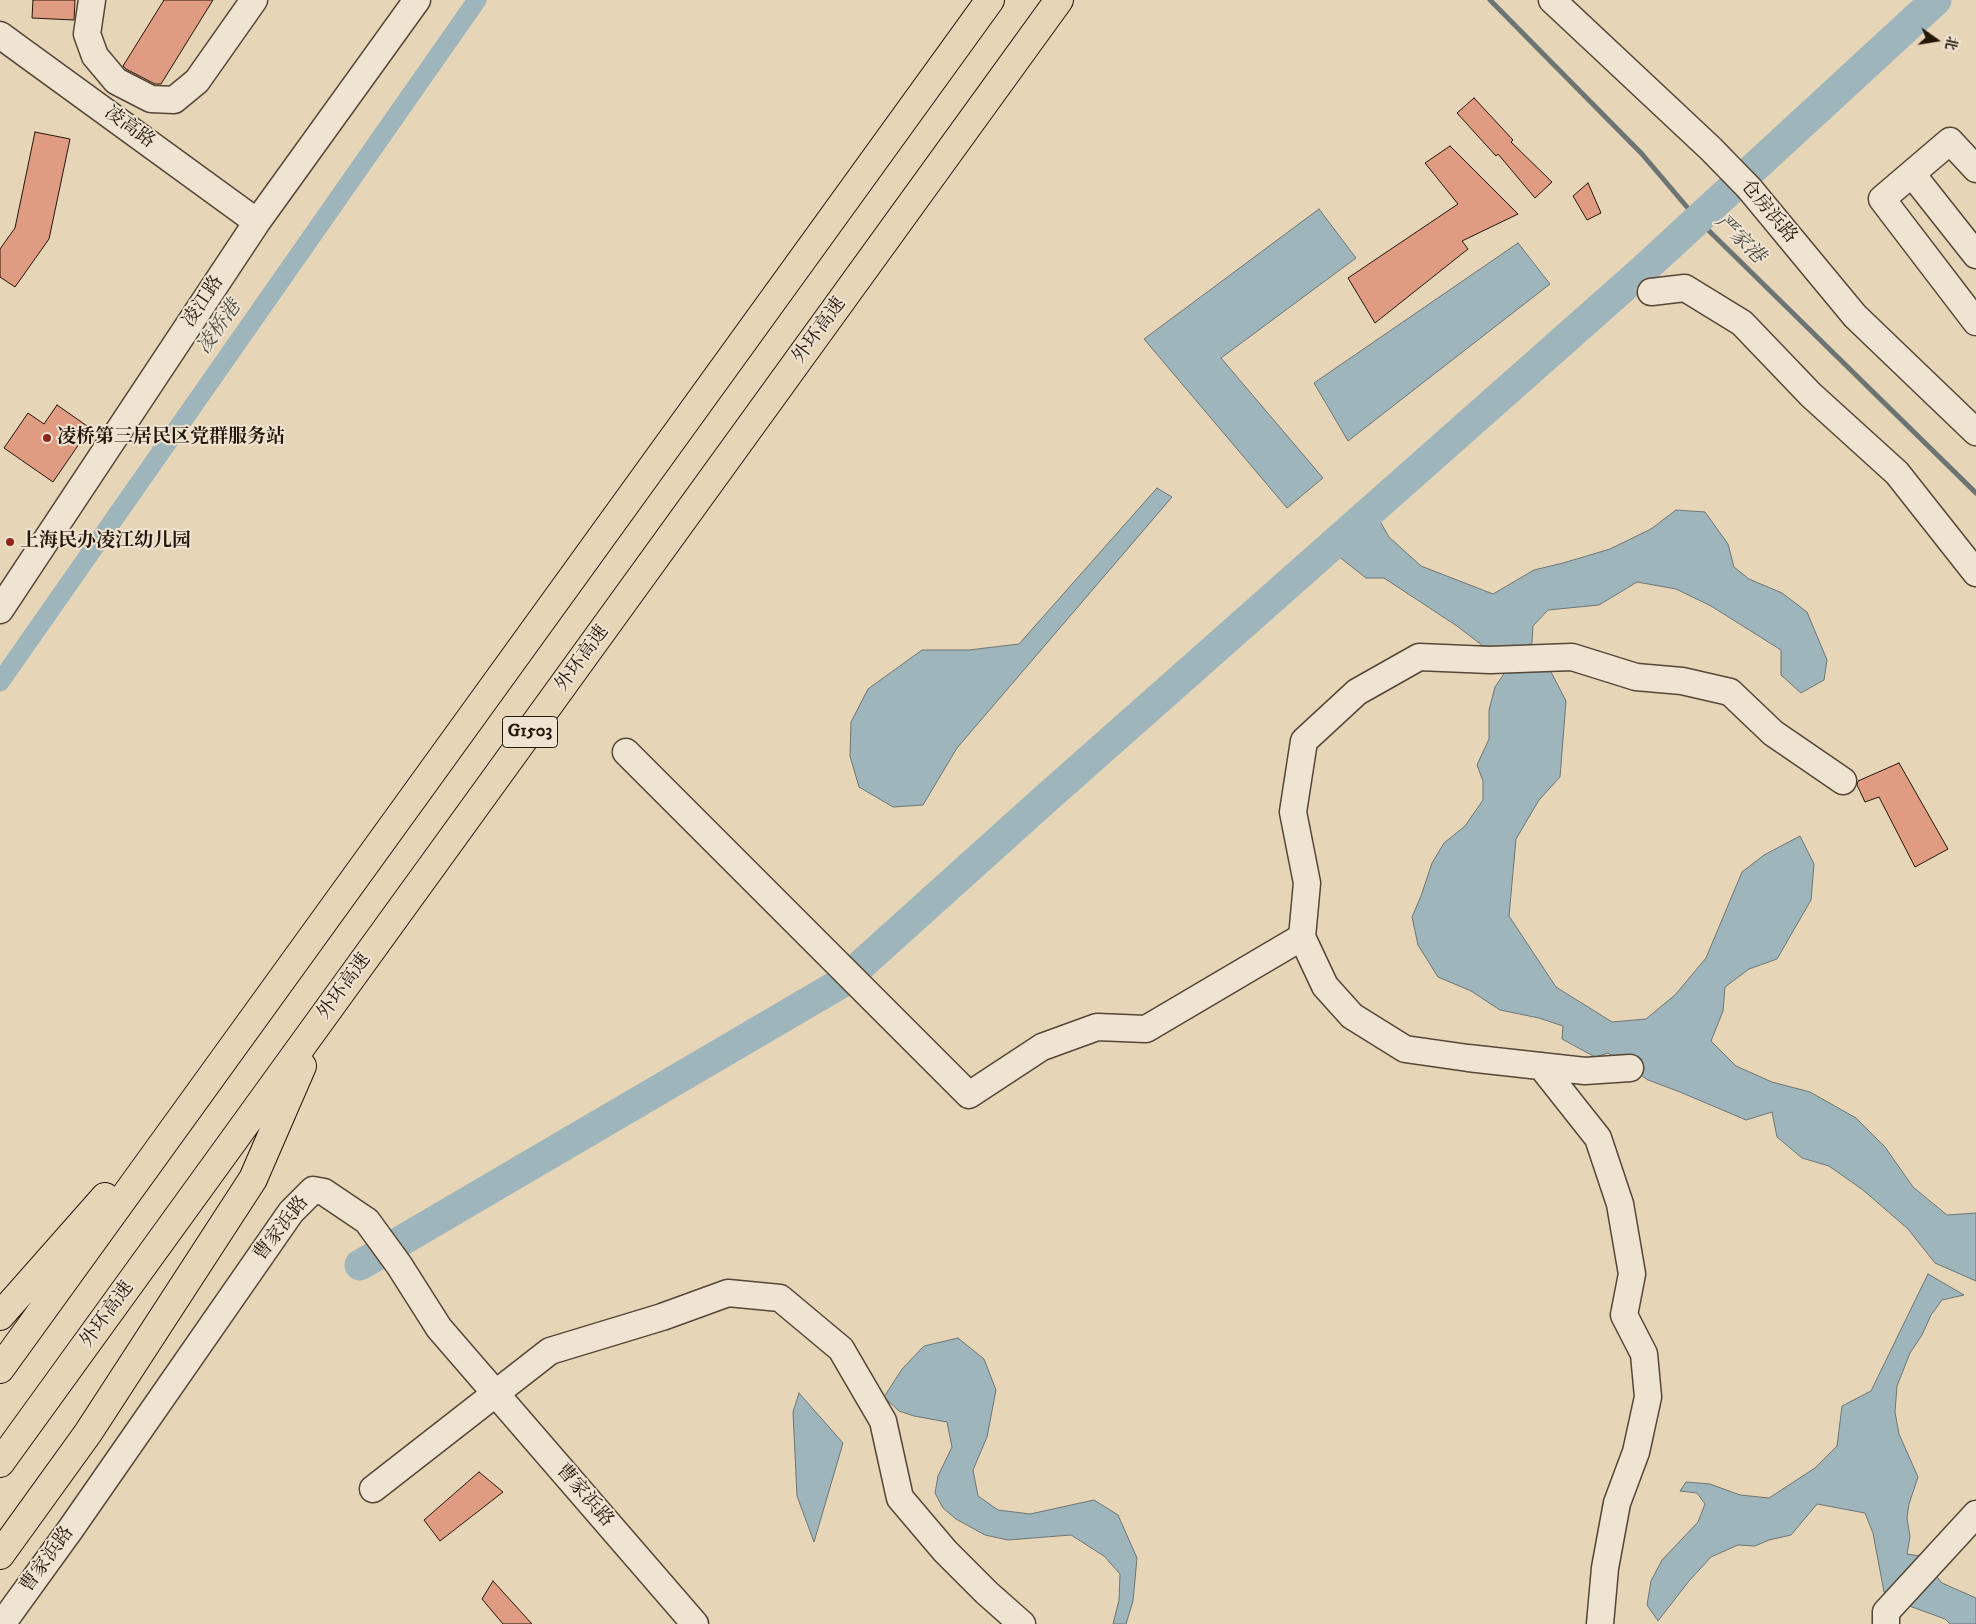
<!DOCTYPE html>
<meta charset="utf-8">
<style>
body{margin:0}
#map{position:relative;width:1976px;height:1624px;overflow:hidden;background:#e7d5b8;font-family:"IM FELL DW Pica","Noto Serif SC",serif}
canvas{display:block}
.north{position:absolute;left:1911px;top:15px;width:50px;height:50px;-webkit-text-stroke:4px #efe4d1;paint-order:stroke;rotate:103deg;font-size:14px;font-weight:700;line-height:20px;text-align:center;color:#241609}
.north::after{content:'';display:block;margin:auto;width:18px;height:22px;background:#241609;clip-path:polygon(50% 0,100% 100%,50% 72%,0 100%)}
</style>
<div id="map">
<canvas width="1976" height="1624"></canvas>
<div class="north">北</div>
</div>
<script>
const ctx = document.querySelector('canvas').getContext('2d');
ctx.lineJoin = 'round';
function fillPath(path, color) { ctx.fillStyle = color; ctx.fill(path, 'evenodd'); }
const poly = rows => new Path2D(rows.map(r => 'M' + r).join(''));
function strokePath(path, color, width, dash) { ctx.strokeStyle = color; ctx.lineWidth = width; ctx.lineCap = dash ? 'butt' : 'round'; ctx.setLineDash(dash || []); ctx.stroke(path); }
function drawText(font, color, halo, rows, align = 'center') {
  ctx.font = font + ' "IM FELL DW Pica","Noto Serif SC",serif'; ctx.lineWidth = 4; ctx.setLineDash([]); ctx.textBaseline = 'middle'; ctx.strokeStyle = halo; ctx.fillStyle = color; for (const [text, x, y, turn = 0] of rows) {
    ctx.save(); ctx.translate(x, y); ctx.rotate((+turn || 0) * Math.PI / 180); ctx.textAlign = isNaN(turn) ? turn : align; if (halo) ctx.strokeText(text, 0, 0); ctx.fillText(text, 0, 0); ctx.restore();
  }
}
const water = poly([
 [1319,209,1356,258,1221,358,1323,478,1287,508,1144,339,1319,209],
 [1518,243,1550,284,1348,441,1314,383,1518,243],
 [1157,488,1172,497,957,748,923,805,893,807,859,787,850,756,851,722,868,689,922,650,969,650,1019,644,1157,488],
 [1373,509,1389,537,1421,566,1493,594,1534,570,1563,563,1610,549,1651,529,1676,510,1705,512,1728,544,1734,567,1749,579,1782,593,1807,612,1827,660,1824,680,1801,693,1781,675,1781,650,1711,606,1676,589,1637,582,1599,605,1548,610,1533,626,1532,643,1515,652,1483,646,1457,626,1384,578,1366,578,1328,548,1373,509],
 [1512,662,1549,668,1566,701,1560,777,1539,800,1516,839,1509,916,1556,987,1612,1022,1646,1019,1675,995,1706,958,1742,872,1764,855,1800,836,1814,864,1811,900,1777,959,1749,969,1725,987,1723,1011,1711,1041,1736,1066,1772,1082,1810,1092,1856,1118,1885,1147,1913,1187,1947,1215,1976,1213,1976,1281,1935,1263,1908,1229,1863,1190,1829,1166,1802,1158,1777,1137,1772,1112,1746,1120,1680,1092,1648,1080,1608,1053,1595,1057,1562,1039,1563,1026,1539,1018,1500,1010,1471,991,1438,977,1418,945,1412,917,1421,896,1432,863,1444,843,1465,826,1483,800,1483,781,1477,765,1489,739,1489,710,1495,687,1512,662],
 [1928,1274,1964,1295,1942,1300,1931,1315,1922,1335,1910,1353,1897,1386,1895,1412,1899,1434,1918,1477,1909,1504,1907,1518,1910,1537,1907,1554,1920,1556,1942,1583,1976,1598,1976,1624,1950,1624,1945,1619,1912,1607,1884,1592,1873,1533,1865,1513,1817,1504,1791,1535,1769,1540,1755,1546,1738,1545,1711,1557,1689,1581,1658,1621,1647,1605,1651,1581,1662,1560,1698,1522,1705,1504,1697,1493,1680,1491,1686,1482,1710,1484,1740,1495,1769,1498,1815,1468,1837,1446,1842,1406,1871,1391,1928,1274],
 [958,1338,984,1359,996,1390,987,1437,973,1470,978,1496,998,1510,1030,1514,1094,1500,1118,1515,1137,1558,1133,1601,1126,1624,1113,1624,1119,1600,1120,1574,1104,1556,1071,1535,1008,1540,985,1535,956,1519,943,1508,935,1493,938,1476,952,1447,947,1422,914,1416,899,1411,884,1397,902,1369,924,1346,958,1338],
 [799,1393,843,1443,814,1542,797,1496,793,1412,799,1393]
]);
const stream = poly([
 [1490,0,1642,154,1698,220,1976,493]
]);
const canal = poly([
 [0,682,477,0]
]);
const river = poly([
 [360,1265,841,983,1042,802,1642,271,1936,0]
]);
const building = poly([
 [33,0,75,0,74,20,32,18,33,0],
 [164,0,213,0,161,84,155,84,126,69,123,66,164,0],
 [1474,98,1513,140,1511,142,1552,182,1535,198,1498,154,1496,156,1457,113,1474,98],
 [35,132,70,139,49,239,15,287,0,277,0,249,15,228,35,132],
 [1450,146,1518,214,1462,241,1468,249,1375,323,1348,278,1458,204,1425,163,1450,146],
 [1588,183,1601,213,1587,220,1573,196,1588,183],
 [57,405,90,428,53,482,4,448,28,413,44,424,57,405],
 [1899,763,1948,849,1915,867,1879,797,1865,802,1857,785,1858,781,1899,763],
 [479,1472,503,1492,440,1541,424,1520,479,1472],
 [493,1581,532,1624,503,1624,482,1599,493,1581]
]);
const minor = poly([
 [92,0,87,34,95,56,116,81,151,99,174,100,197,81,254,0],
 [1552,0,1711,149,1749,188,1855,316,1976,432],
 [0,35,257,222],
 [1976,169,1950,141,1882,199,1976,322],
 [1912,174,1976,255],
 [1651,292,1685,288,1742,323,1811,395,1897,473,1976,573],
 [0,610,257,222,417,0],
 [626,752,969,1095,1042,1047,1097,1027,1146,1029,1302,937,1307,883,1293,812,1304,741,1357,692,1419,657,1490,660,1572,657,1636,677,1682,681,1730,692,1773,733,1843,781],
 [1302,937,1325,986,1352,1016,1405,1049,1468,1058,1585,1071,1630,1068],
 [1541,1066,1598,1138,1620,1204,1632,1274,1624,1315,1644,1354,1648,1397,1636,1452,1617,1503,1605,1568,1600,1624],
 [373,1489,550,1351,662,1317,728,1293,780,1298,841,1349,883,1421,900,1498,945,1551,987,1593,1022,1624],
 [2,1624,70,1530,291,1212,313,1190,324,1192,367,1221,399,1265,439,1328,695,1624],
 [1886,1624,1886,1612,1976,1514]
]);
const highway = poly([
 [0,1316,105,1197],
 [0,1369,990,0],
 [0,1463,1059,0],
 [0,1555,88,1433,253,1179,302,1066]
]);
const markers = [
 [47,438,5,"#8f2418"],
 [10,542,5,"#8f2418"]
];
const shields = [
 [530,732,55]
];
const shieldNames = [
 ["G1503",530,732]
];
const streetNames = [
 ["凌高路",129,128,36],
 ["仓房浜路",1768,212,50],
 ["凌江路",204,302,-56],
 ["外环高速",820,331,-54],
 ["外环高速",583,659,-54],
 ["外环高速",345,987,-54],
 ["曹家浜路",282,1229,-52],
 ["外环高速",108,1315,-54],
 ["曹家浜路",584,1496,49],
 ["曹家浜路",48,1560,-54]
];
const poiNames = [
 ["凌桥第三居民区党群服务站",57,438],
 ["上海民办凌江幼儿园",20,542]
];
const waterNames = [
 ["严家港",1739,240,44],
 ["凌桥港",220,328,-55]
];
fillPath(water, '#9db5bb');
strokePath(water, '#6d7574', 1);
strokePath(stream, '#6d7574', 5);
strokePath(canal, '#9db5bb', 19);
strokePath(river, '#9db5bb', 31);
fillPath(building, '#e09b83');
strokePath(building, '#241609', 1);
strokePath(minor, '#554635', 29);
strokePath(highway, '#241609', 30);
strokePath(minor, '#efe4d1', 26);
strokePath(highway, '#e7d5b8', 28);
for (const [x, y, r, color] of markers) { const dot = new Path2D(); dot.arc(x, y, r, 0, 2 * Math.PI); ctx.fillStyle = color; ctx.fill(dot); strokePath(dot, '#efe4d1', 2); }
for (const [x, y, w] of shields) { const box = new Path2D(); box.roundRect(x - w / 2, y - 15.5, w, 31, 4); ctx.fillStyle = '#efe4d1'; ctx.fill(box); strokePath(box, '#241609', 1); }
drawText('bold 18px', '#241609', null, shieldNames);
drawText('19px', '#241609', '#efe4d1', streetNames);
drawText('bold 19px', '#241609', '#efe4d1', poiNames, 'left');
drawText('italic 20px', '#4e4e47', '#efe4d1', waterNames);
</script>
